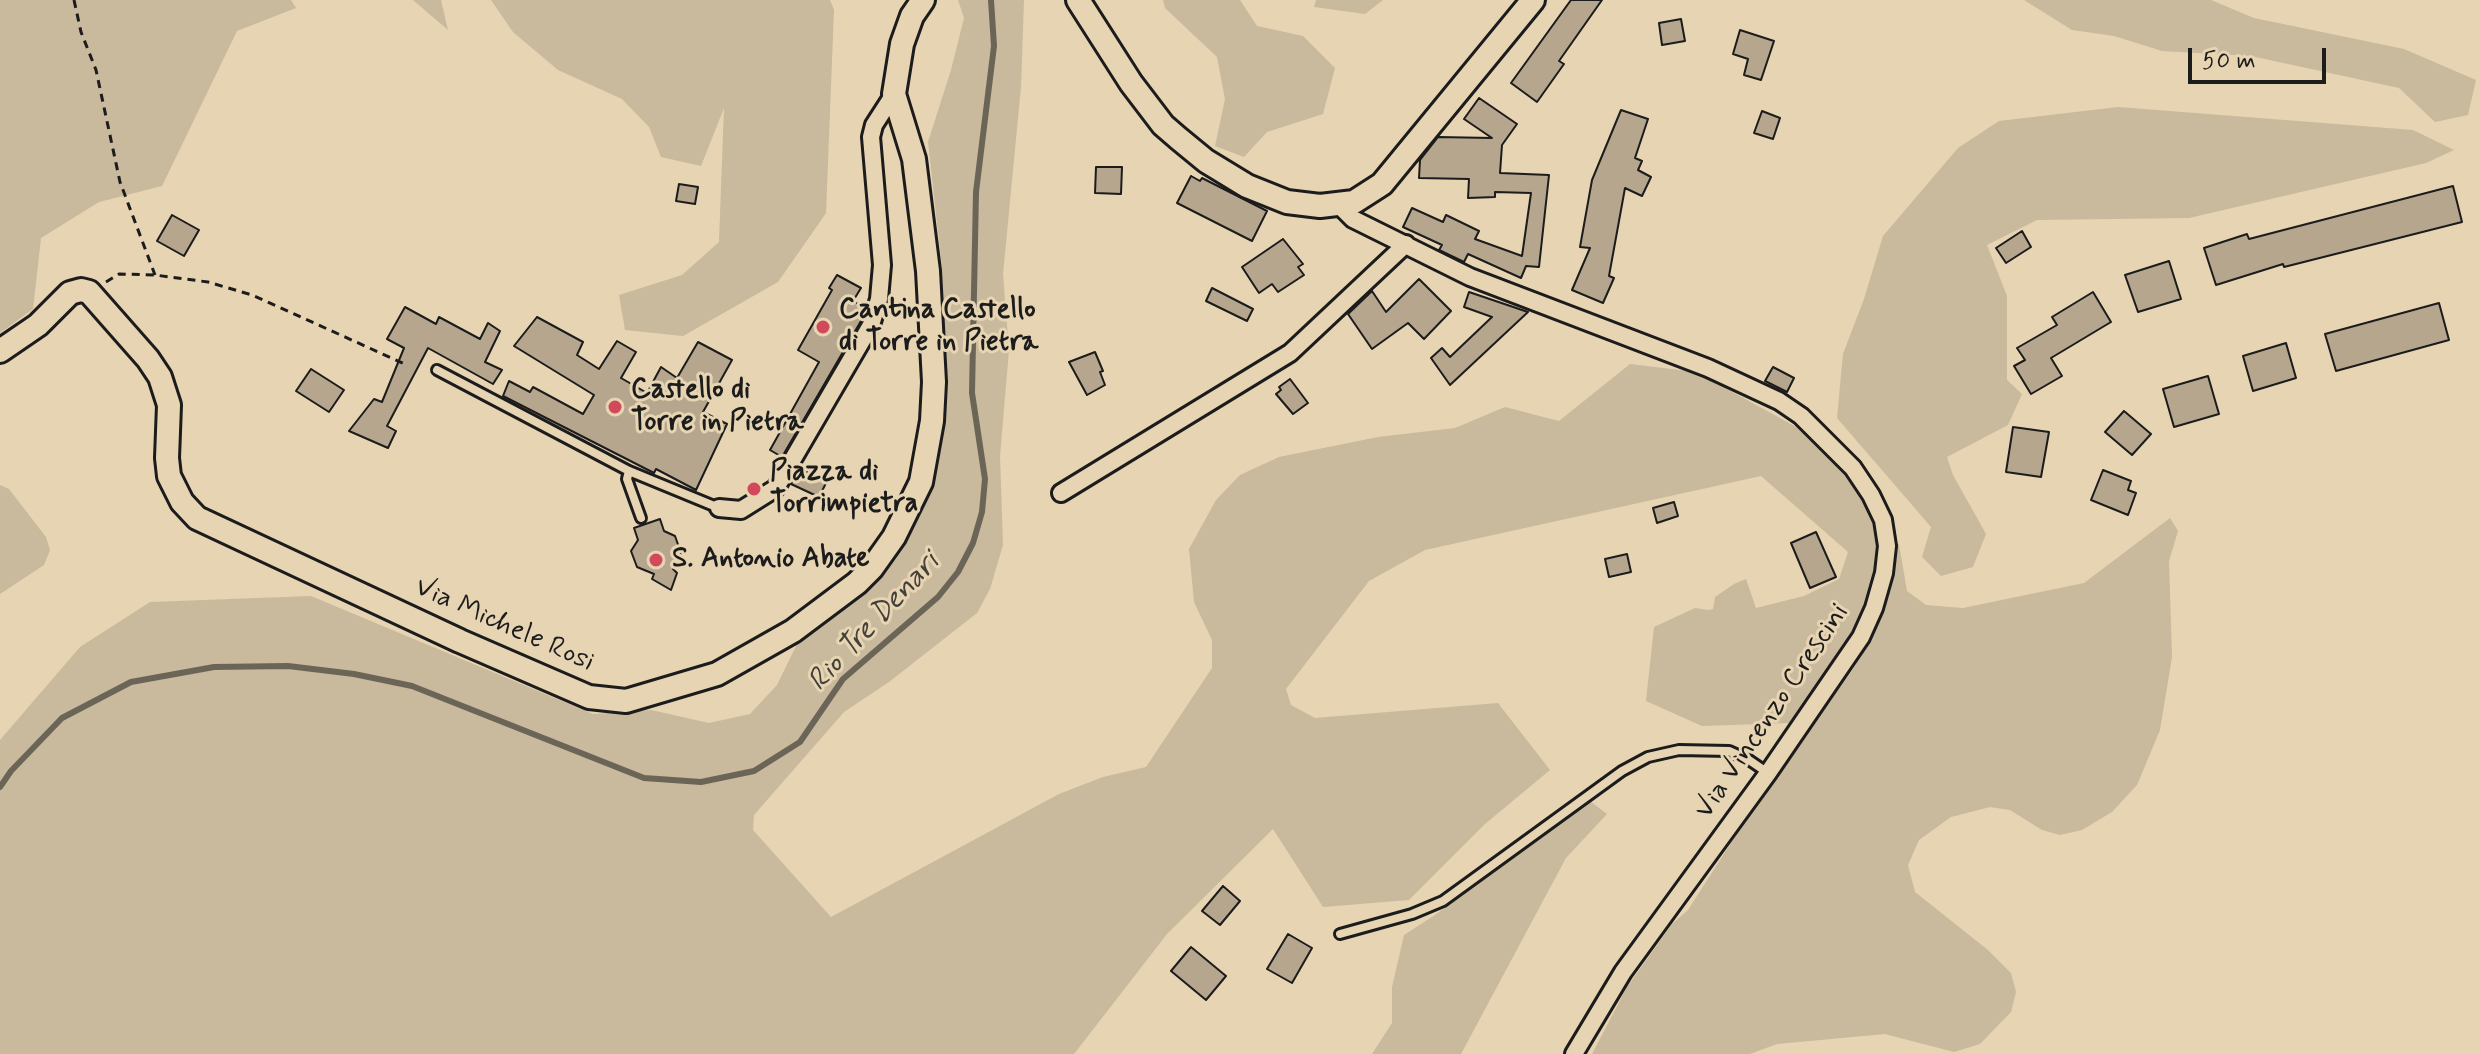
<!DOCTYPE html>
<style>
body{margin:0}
#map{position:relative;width:2480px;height:1054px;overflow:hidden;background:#e6d4b2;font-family:Mynerve,sans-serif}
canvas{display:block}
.scale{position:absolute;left:2188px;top:48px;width:138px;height:36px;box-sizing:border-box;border:4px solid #1c1c1c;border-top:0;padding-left:10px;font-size:24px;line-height:28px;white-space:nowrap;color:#1c1c1c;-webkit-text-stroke:6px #e6d4b2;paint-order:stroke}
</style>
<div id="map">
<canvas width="2480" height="1054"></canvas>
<div class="scale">50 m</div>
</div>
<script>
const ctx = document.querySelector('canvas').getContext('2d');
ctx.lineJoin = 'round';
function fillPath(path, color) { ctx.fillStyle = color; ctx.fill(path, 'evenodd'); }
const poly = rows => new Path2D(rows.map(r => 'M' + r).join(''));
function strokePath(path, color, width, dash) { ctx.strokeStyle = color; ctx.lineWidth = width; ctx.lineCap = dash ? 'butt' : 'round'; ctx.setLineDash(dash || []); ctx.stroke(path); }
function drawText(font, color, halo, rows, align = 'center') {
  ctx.font = font + ' Mynerve,sans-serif'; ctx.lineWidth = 6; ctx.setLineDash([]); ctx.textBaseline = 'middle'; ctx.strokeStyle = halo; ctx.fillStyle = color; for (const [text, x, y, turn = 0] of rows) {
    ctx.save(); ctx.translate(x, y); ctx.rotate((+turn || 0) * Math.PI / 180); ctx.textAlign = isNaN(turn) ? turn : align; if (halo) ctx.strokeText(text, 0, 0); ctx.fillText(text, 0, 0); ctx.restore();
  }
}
const green = poly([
 [0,0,291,0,296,8,237,31,162,186,99,202,41,238,33,309,0,333],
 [413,0,441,0,448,30],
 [491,0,830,0,834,10,826,213,778,282,683,336,625,330,619,295,682,275,719,242,724,108,701,166,661,157,649,127,622,99,558,70,513,32],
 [958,0,1024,0,1021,87,1003,274,1009,350,1000,456,1003,545,990,589,977,613,889,682,844,712,754,815,753,830,831,917,1059,794,1103,777,1146,767,1212,668,1212,640,1194,602,1189,549,1216,500,1240,475,1279,457,1378,437,1455,428,1505,407,1559,421,1630,364,1696,372,1820,440,1860,488,1882,533,1880,571,1858,634,1789,723,1702,726,1646,701,1654,627,1695,608,1708,610,1713,609,1715,597,1734,584,1746,579,1756,608,1804,596,1839,579,1848,552,1761,476,1425,550,1369,581,1286,689,1291,705,1315,718,1498,703,1550,770,1485,824,1409,900,1323,907,1273,829,1167,934,1074,1054,0,1054,0,740,80,647,150,602,311,596,593,714,651,710,709,723,750,714,777,685,799,640,873,581,911,531,926,492,942,402,942,268,928,142,951,70,964,18],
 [1163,0,1240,0,1257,26,1303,36,1335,68,1323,114,1267,132,1244,157,1215,146,1225,99,1217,57,1165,8],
 [1316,0,1383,0,1365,14,1314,7],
 [2024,0,2211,0,2254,18,2404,49,2476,80,2468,115,2435,122,2399,88,2251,56,2162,51,2114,36,2072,30],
 [2118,107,2413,130,2454,150,2426,163,2189,218,2037,220,1987,245,2007,296,2007,380,2022,394,2008,425,1947,457,1953,475,1986,534,1973,567,1941,576,1922,557,1931,527,1837,418,1843,354,1864,299,1883,236,1958,148,1999,121],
 [0,485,9,489,46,537,50,550,44,565,0,594],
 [2170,518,2178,531,2169,561,2172,657,2160,730,2137,785,2112,812,2082,830,2060,835,2042,830,2010,810,1990,807,1951,817,1919,840,1908,865,1915,892,1988,950,2011,973,2016,992,2011,1012,1980,1044,1954,1052,1885,1034,1777,1044,1750,1054,1592,1054,1627,987,1672,924,1688,910,1768,785,1854,668,1880,614,1887,589,1891,545,1899,544,1907,591,1926,605,1963,608,2084,583],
 [1591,802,1607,814,1566,858,1461,1054,1372,1054,1392,1023,1392,987,1404,935,1435,915]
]);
const stream = poly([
 [0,787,11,771,62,718,131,682,214,667,288,666,354,674,412,686,644,778,701,782,754,771,800,742,843,679,938,597,958,572,973,543,982,512,985,479,972,393,976,192,994,46,991,0]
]);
const building = poly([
 [1571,0,1602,0,1559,61,1564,64,1537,102,1511,83,1571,0],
 [1681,19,1685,41,1662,45,1659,23,1681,19],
 [1740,30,1774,41,1761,80,1744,75,1748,59,1733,54,1740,30],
 [1479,98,1517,124,1502,145,1500,173,1549,175,1539,267,1526,266,1521,278,1468,254,1464,262,1439,250,1442,245,1403,227,1412,208,1443,222,1446,215,1479,231,1475,239,1522,256,1531,193,1495,192,1495,197,1468,198,1469,179,1419,178,1420,160,1438,137,1492,138,1464,119,1479,98],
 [1621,110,1648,119,1635,158,1642,161,1638,170,1651,177,1642,196,1625,188,1609,276,1614,278,1603,303,1572,290,1590,248,1580,247,1592,180,1621,110],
 [1762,111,1780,118,1773,139,1754,133,1762,111],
 [1096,167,1122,167,1121,194,1095,193,1096,167],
 [1191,176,1200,181,1202,178,1267,211,1252,241,1177,203,1191,176],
 [679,184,698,187,695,204,676,201,679,184],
 [2453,186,2462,222,2284,267,2283,264,2216,285,2204,248,2247,234,2249,239,2453,186],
 [172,215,199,230,184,256,157,241,172,215],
 [2022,231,2031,247,2006,263,1996,248,2022,231],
 [1283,239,1303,264,1298,267,1304,275,1278,292,1272,284,1259,293,1242,267,1283,239],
 [2169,261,2181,299,2138,312,2125,275,2169,261],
 [837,275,861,288,853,301,865,308,861,321,782,457,770,450,819,362,798,350,832,290,829,288,837,275],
 [1419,279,1451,311,1424,339,1408,323,1372,349,1348,314,1372,291,1386,312,1419,279],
 [1212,288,1253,309,1247,321,1206,301,1212,288],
 [1469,292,1528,312,1450,385,1431,358,1442,348,1450,357,1492,317,1464,307,1469,292],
 [2093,292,2111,322,2051,358,2062,376,2031,394,2014,366,2025,360,2017,348,2057,325,2052,317,2093,292],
 [2439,303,2449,340,2336,371,2325,334,2439,303],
 [405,307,436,324,439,317,480,339,488,323,500,331,485,362,502,370,493,384,428,348,387,426,396,431,388,448,349,431,374,399,382,402,404,348,387,339,405,307],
 [537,317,583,342,577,355,599,369,617,341,636,352,621,378,647,393,661,367,677,378,698,342,732,360,703,412,727,424,696,490,656,469,654,473,503,396,509,381,530,392,533,387,583,414,594,395,514,346,537,317],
 [2286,343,2296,378,2253,391,2243,356,2286,343],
 [1095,352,1103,371,1100,372,1105,385,1087,395,1069,362,1095,352],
 [1773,367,1794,378,1787,392,1765,381,1773,367],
 [311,369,344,390,329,412,296,391,311,369],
 [2208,376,2219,414,2174,427,2163,389,2208,376],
 [1290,379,1308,403,1293,414,1276,394,1281,390,1279,387,1290,379],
 [2124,411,2151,434,2132,455,2105,432,2124,411],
 [2013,427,2049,432,2041,477,2006,472,2013,427],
 [800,469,827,481,819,497,791,484,800,469],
 [2103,470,2131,481,2128,490,2136,493,2128,515,2091,500,2103,470],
 [1674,502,1678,516,1657,523,1653,508,1674,502],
 [660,519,664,531,675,536,681,553,673,569,677,573,671,590,652,579,654,574,637,567,631,551,638,540,634,528,660,519],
 [1816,532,1836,577,1810,588,1791,543,1816,532],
 [1627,554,1631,572,1609,577,1605,559,1627,554],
 [1223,886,1240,901,1220,925,1202,911,1223,886],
 [1288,934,1312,948,1292,983,1267,969,1288,934],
 [1191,947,1226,976,1206,1000,1171,971,1191,947]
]);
const path = poly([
 [74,0,81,32,96,70,120,182,155,275],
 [106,282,119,274,155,275,208,282,252,295,407,365]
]);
const lane = poly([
 [437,370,629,471,719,508],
 [629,471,627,479,641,518],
 [1340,934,1412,914,1443,901,1622,771,1648,757,1679,750,1729,751,1749,760,1768,773]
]);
const street = poly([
 [1340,206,1353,219,1470,277,1708,368,1779,401,1801,416,1853,468,1871,495,1883,520,1887,546,1884,573,1874,608,1861,637,1768,773,1623,972,1574,1054],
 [1061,493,1290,353,1406,244],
 [719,508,741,510,776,488,871,325,879,299,882,265,871,137,874,125,894,94]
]);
const secondary = poly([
 [1078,0,1131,83,1163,125,1178,138,1206,161,1247,186,1287,202,1320,206,1354,202,1382,184,1533,0],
 [0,351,38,325,70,293,81,290,89,292,148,359,160,377,169,405,167,458,169,476,182,502,197,518,460,641,589,697,626,701,717,674,793,631,857,583,872,568,894,537,921,482,932,421,934,382,928,271,914,159,894,94,902,44,912,16,923,0]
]);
const markers = [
 [823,327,8,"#d1495b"],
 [615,407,8,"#d1495b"],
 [754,489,8,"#d1495b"],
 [656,560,8,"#d1495b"]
];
const poiNames = [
 ["Cantina Castello",839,311],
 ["di Torre in Pietra",839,343],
 ["Castello di",631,391],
 ["Torre in Pietra",631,423],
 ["Piazza di",770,473],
 ["Torrimpietra",770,505],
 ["S. Antonio Abate",672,560]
];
const streetNames = [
 ["Via Michele Rosi",504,626,24],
 ["Via Vincenzo Crescini",1773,712,-56]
];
const waterNames = [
 ["Rio Tre Denari",875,623,-47]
];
fillPath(green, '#c9b99d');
strokePath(stream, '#6b6557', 6);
fillPath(building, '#b5a68d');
strokePath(building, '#1c1c1c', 2);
strokePath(lane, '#1c1c1c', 14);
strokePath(street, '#1c1c1c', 22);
strokePath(secondary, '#1c1c1c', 28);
strokePath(path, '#1c1c1c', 3, [8, 6]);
strokePath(lane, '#e6d4b2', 8);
strokePath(street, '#e6d4b2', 16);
strokePath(secondary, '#e6d4b2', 22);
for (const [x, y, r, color] of markers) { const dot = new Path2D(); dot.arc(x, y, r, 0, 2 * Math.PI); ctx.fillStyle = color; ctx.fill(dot); strokePath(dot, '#e6d4b2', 3); }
drawText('bold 28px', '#1c1c1c', '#e6d4b2', poiNames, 'left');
drawText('28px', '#1c1c1c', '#e6d4b2', streetNames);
drawText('italic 30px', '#44403a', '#e6d4b2', waterNames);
</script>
